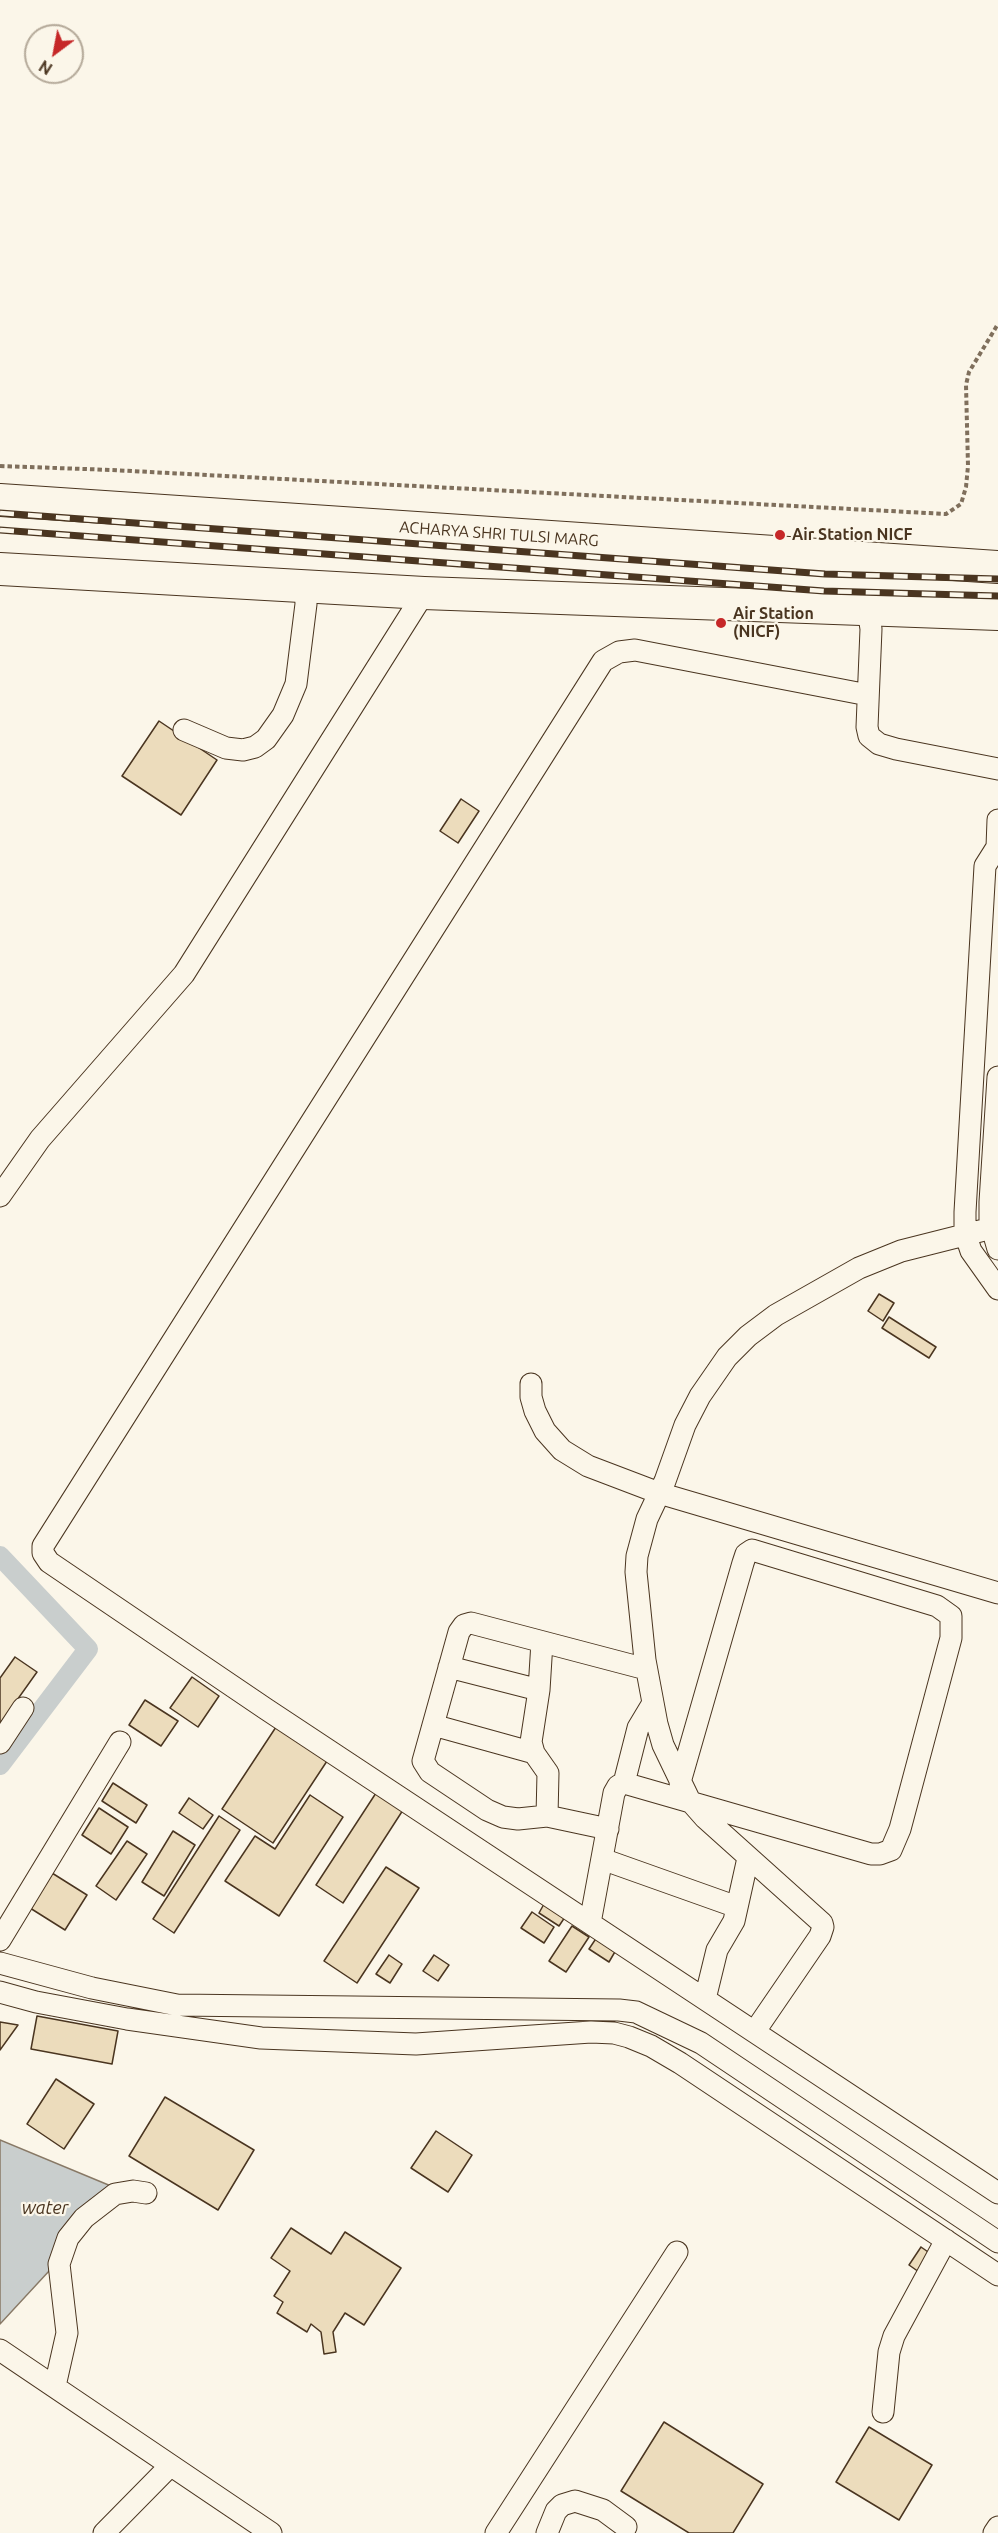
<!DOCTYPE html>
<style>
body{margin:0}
#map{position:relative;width:998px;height:2533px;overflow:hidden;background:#fbf6e9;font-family:Ubuntu,sans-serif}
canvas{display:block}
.north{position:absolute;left:24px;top:24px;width:60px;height:60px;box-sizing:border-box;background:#fbf6e9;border:2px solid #b4a999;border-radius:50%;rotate:212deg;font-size:16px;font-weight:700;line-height:24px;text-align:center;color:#4a3520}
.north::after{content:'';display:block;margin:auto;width:21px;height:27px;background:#c62828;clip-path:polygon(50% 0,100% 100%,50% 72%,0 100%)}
</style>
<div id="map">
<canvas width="998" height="2533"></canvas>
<div class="north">N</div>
</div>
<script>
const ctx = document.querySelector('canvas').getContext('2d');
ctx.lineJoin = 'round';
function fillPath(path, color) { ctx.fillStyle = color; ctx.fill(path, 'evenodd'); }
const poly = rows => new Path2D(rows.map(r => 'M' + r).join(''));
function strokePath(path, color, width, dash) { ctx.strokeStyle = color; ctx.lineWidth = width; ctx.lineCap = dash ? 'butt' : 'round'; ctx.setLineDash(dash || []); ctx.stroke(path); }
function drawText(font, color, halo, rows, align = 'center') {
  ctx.font = font + ' Ubuntu,sans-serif'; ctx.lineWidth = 4.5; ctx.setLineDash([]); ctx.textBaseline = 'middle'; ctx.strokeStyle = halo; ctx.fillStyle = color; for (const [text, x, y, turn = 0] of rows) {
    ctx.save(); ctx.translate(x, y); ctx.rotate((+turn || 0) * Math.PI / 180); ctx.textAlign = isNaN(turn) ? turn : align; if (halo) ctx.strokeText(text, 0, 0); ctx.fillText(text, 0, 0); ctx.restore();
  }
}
const water = poly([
 [0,2140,123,2191,0,2324,0,2140]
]);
const canal = poly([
 [0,1556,88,1649,0,1765]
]);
const building = poly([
 [159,721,217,760,181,815,122,776,159,721],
 [461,799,479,811,458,843,440,831,461,799],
 [879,1294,894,1303,883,1321,868,1311,879,1294],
 [889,1317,936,1347,929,1358,882,1328,889,1317],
 [15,1657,37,1672,0,1724,0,1678,15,1657],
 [192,1677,219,1696,198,1727,170,1708,192,1677],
 [145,1700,178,1721,161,1746,129,1725,145,1700],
 [278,1724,329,1758,273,1843,222,1809,278,1724],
 [113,1783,147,1805,136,1823,102,1801,113,1783],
 [376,1793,403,1810,343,1903,316,1885,376,1793],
 [310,1795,343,1817,279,1916,225,1881,255,1836,275,1849,310,1795],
 [189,1798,213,1815,203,1829,179,1813,189,1798],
 [99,1808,128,1827,111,1854,82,1835,99,1808],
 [219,1816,240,1830,174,1933,153,1919,219,1816],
 [173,1831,195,1845,164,1896,142,1882,173,1831],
 [127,1841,147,1854,116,1900,96,1886,127,1841],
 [386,1867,419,1888,357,1983,324,1961,386,1867],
 [52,1873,87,1895,65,1930,30,1908,52,1873],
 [544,1904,565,1917,559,1926,539,1913,544,1904],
 [532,1912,554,1927,544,1943,521,1928,532,1912],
 [572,1926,589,1937,566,1972,549,1961,572,1926],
 [597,1937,616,1950,609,1962,589,1949,597,1937],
 [389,1955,402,1964,390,1983,376,1974,389,1955],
 [434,1955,449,1965,438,1981,423,1971,434,1955],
 [37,2016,118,2031,112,2064,31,2049,37,2016],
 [0,2022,18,2025,0,2050,0,2022],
 [56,2079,94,2104,64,2149,27,2124,56,2079],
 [165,2097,254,2150,218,2210,129,2156,165,2097],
 [436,2131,472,2155,448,2192,411,2168,436,2131],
 [291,2228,331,2254,345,2232,401,2268,364,2325,345,2313,333,2332,336,2352,324,2354,321,2332,311,2324,307,2332,277,2313,283,2302,274,2296,290,2271,271,2258,291,2228],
 [921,2247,931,2254,919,2272,909,2265,921,2247],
 [664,2422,763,2484,733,2533,689,2533,621,2491,664,2422],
 [869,2427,932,2465,899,2520,836,2482,869,2427]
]);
const path = poly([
 [0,466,112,470,946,514,961,504,966,487,968,466,966,385,969,372,998,324]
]);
const minor = poly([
 [868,609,871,629,867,727,869,736,879,744,896,749,998,769],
 [868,695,635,650,619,652,603,661,43,1546,43,1553,49,1562,266,1709,998,2193],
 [184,730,226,748,243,750,255,747,266,739,283,715,296,684,306,604,305,586],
 [998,820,997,847,985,866,965,1212,965,1233,971,1251,998,1289],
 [998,1077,990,1202,990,1221,998,1249],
 [0,1196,40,1139,184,974,424,593],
 [531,1384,531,1397,535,1411,545,1431,562,1450,588,1466,659,1493,998,1593],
 [542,1642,539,1690,531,1742,534,1753,548,1773,547,1816],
 [449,1667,539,1690],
 [433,1725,534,1753],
 [0,1743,23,1708],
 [624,1783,638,1728,653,1703],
 [608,1829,547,1816,518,1819,503,1817,487,1810,430,1772,423,1761,459,1632,464,1625,471,1623,646,1669],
 [602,1859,737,1907],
 [590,1923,614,1793,618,1786,624,1783,871,1854,880,1854,891,1850,900,1829,951,1638,951,1616,937,1606,752,1550,746,1554,743,1563,680,1782],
 [0,1940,120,1742],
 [0,1963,92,1988,177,2005,619,2010,636,2012,701,2043,998,2242],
 [0,1992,36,2002,127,2019,261,2038,416,2044,591,2032,614,2033,629,2037,651,2046,680,2063,998,2275],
 [705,1999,717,1950,734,1921,748,1858],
 [755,2031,820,1936,823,1927,822,1923,705,1818,690,1801,663,1745,657,1724,645,1660,636,1572,637,1556,647,1519,665,1481,685,1425,700,1396,727,1357,748,1336,776,1315,859,1268,901,1251,992,1228],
 [0,2350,271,2533],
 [55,2386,67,2333,59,2264,68,2238,84,2218,115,2194,133,2191,146,2193],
 [883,2412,889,2352,894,2336,946,2240],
 [104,2533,170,2466],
 [496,2533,677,2252],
 [547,2533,556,2511,562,2505,575,2501,603,2510,626,2527],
 [994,2533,998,2527]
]);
const highway = poly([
 [0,500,998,567],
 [0,569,424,593,998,614]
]);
const rail = poly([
 [0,513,825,574,998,579],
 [0,530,824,591,998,596]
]);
const markers = [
 [780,535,6,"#c62828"],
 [721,623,6,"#c62828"]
];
const streetNames = [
 ["ACHARYA SHRI TULSI MARG",499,534,4]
];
const poiNames = [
 ["Air Station NICF",792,535],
 ["Air Station",733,614],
 ["(NICF)",733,632]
];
const waterNames = [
 ["water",45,2208]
];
fillPath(water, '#c9cecd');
strokePath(water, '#887966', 1.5);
strokePath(canal, '#c9cecd', 20);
fillPath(building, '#ecdcbc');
strokePath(building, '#4a3520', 1.5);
strokePath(minor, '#4a3520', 23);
strokePath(highway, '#4a3520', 34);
strokePath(path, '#7f6f5c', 4, [4.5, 3]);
strokePath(minor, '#fbf6e9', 21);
strokePath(highway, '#fbf6e9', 32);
strokePath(rail, '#4a3520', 7);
strokePath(rail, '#fbf6e9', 4.5, [14]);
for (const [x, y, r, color] of markers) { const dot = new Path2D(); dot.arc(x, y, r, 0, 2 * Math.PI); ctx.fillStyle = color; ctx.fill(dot); strokePath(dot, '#fbf6e9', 2); }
drawText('16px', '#4a3520', '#fbf6e9', streetNames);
drawText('bold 16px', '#4a3520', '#fbf6e9', poiNames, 'left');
drawText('italic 18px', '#4a3520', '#fbf6e9', waterNames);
</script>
